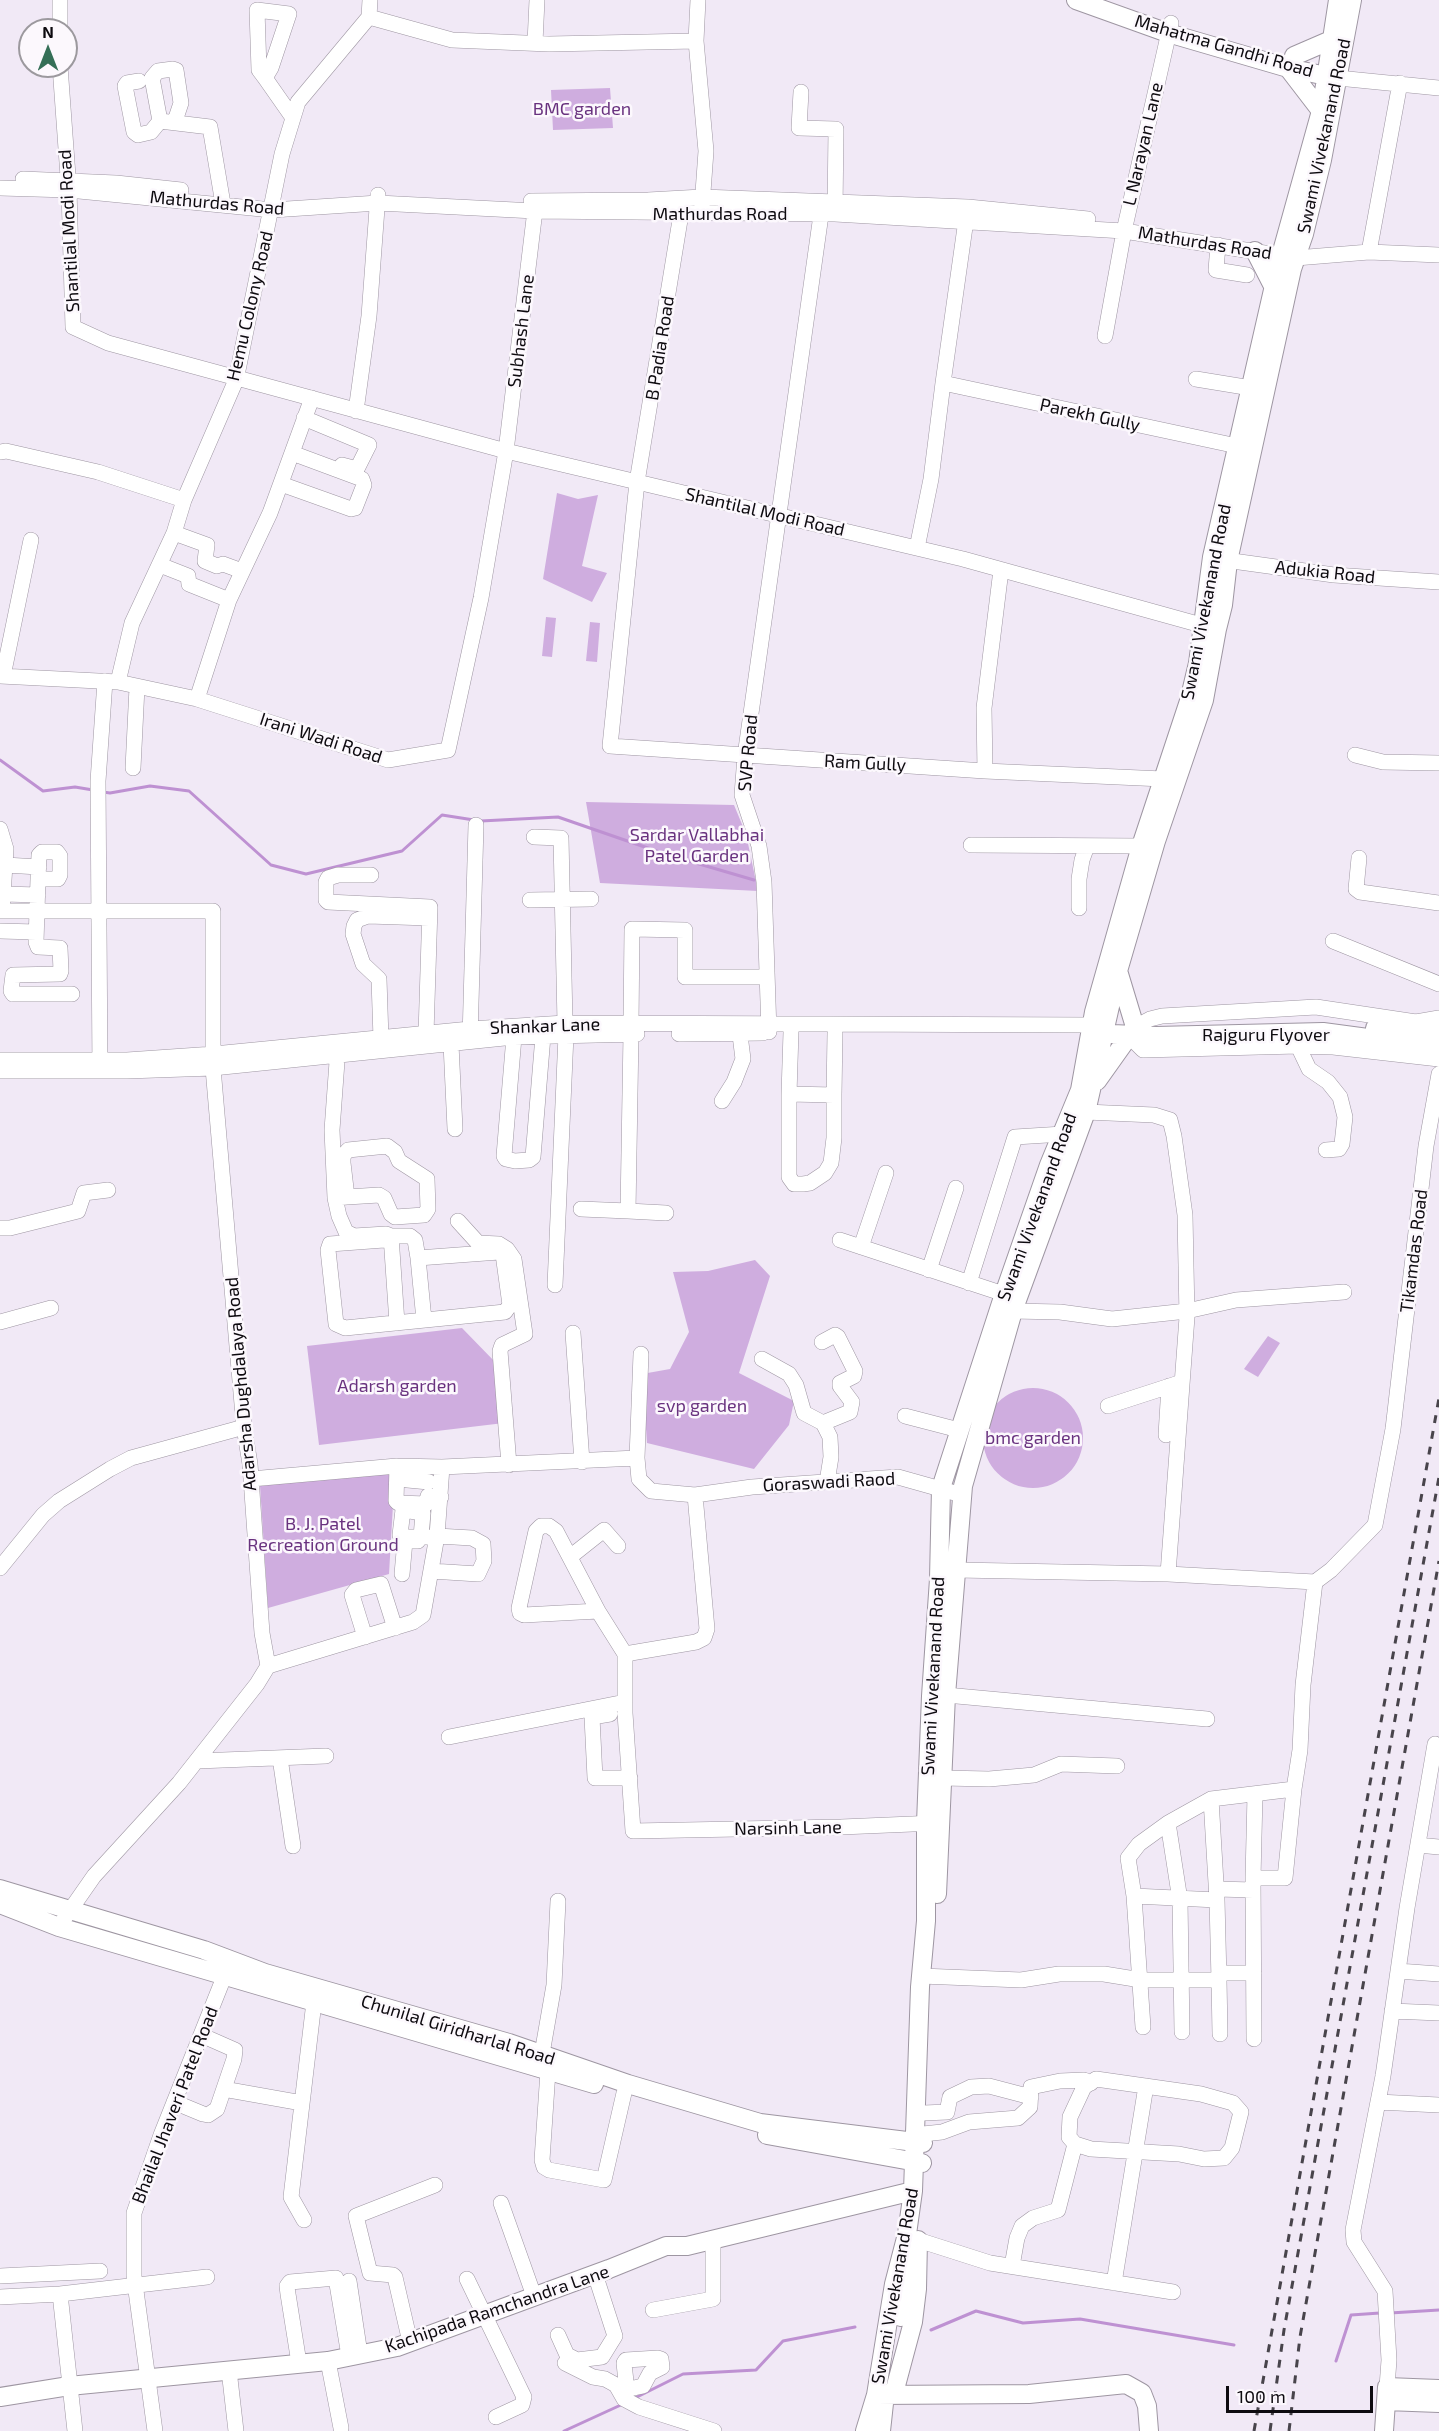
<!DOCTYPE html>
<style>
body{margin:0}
#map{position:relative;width:1439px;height:2431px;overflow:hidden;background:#f1e9f6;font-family:"Exo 2",sans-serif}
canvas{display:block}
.north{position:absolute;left:18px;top:18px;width:60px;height:60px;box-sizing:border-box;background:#fcf8fd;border:2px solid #9c999e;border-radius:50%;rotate:0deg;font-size:16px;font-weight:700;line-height:24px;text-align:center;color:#0d0a0f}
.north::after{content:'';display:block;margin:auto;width:21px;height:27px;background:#356f57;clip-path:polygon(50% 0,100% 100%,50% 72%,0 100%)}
.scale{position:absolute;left:1226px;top:2386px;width:147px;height:27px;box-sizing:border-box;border:3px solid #0d0a0f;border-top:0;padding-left:8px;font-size:18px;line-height:21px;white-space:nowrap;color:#0d0a0f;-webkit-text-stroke:4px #fcf8fd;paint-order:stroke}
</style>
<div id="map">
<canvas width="1439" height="2431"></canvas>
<div class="north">N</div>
<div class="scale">100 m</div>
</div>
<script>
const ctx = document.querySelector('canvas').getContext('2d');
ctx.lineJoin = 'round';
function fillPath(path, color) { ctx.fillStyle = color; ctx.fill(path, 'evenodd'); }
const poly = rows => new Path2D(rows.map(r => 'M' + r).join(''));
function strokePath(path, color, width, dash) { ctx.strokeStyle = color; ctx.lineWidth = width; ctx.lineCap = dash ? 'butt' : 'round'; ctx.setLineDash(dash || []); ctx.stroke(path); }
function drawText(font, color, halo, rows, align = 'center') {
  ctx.font = font + ' "Exo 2",sans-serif'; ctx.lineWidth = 5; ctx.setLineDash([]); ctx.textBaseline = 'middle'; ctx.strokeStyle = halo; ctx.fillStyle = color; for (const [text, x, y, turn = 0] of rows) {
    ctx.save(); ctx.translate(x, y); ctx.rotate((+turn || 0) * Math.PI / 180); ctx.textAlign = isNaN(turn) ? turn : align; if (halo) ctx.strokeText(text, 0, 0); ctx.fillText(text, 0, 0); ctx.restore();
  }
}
const green = poly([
 [610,88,613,128,553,130,551,90],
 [557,493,578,499,598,495,582,566,607,573,592,602,543,579],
 [546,617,556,618,552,657,542,656],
 [590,622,600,623,597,662,586,661],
 [586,802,734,805,746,834,758,891,600,883],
 [755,1260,770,1276,739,1373,794,1401,789,1425,754,1469,647,1443,642,1374,670,1369,689,1332,673,1272,708,1271],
 [462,1328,497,1364,504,1423,319,1445,307,1346],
 [1268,1336,1280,1343,1258,1377,1244,1369],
 '983 1438a50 50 0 1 1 100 0a50 50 0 1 1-100 0Z',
 [395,1470,389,1574,268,1608,260,1486]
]);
const stream = poly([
 [0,760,43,791,75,787,93,790],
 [103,792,110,793,150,786,189,791,271,865,306,874,402,851,442,815,474,820],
 [481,821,558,817,665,854,754,880],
 [1390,2313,1439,2310],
 [931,2330,976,2311,1023,2323,1080,2319,1234,2345],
 [1336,2361,1351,2315,1380,2313],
 [635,2398,683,2374,756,2370,783,2341,855,2327],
 [564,2431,623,2404]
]);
const minor = poly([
 [60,0,60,30],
 [698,0,696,41,706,151,702,206],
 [369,17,452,40,549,44,696,41],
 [369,17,370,0],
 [535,43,537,0],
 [60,66,69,190,73,327,108,343,506,451,963,559,1212,628],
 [265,78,271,68,289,14,257,10,259,70,265,78,293,118],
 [1338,78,1439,88],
 [139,81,127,83,125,86,134,132,138,135,151,132,160,121],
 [801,92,799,128,836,129,835,211],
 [175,121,181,103,176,70,173,69,158,71,152,78,160,121,210,127,223,204],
 [23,179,116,183,181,190],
 [0,188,69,190,272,210,378,203,535,211,835,214,1124,231,1296,258,1369,252,1439,255],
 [531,201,648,200,702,197,968,207,1088,219],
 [681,214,637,482,610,746,985,771,1163,779],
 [1218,245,1216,270,1247,275],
 [1369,252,1400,83],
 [1105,336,1124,231,1171,23],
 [1196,379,1251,388],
 [943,383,1237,446],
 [356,411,369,316,378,195],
 [304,418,369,445,357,469,342,465],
 [0,452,6,451,98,472,184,500],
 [281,484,351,509,355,508,364,485,362,479,292,453],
 [174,533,207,545,205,561,217,566,223,564,242,571],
 [917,548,931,479,943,383,967,213],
 [1218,559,1334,575,1439,582],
 [160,565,188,576,189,584,229,600],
 [0,676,118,682,197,699,388,760,448,750,481,598,506,451,536,202],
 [3,676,31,540],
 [118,682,132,623,174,533,184,500,236,380,282,154,298,102,369,17],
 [197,699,229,600,270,513,312,398],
 [1355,755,1383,762,1439,763],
 [133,768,137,687],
 [985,771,984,708,1001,570],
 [0,829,6,849,2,911],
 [534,837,561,838,565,1023],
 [971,845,1141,846],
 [1359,858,1356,889,1360,892,1439,903],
 [5,865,39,867],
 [371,875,338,875,328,878,326,882,326,900,328,902,430,907,426,1034],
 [38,879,58,879,60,875,60,856,57,852,42,852,39,855,38,879,37,911,36,942,38,947,60,948,61,971,60,974,13,975,11,991,13,994,72,994],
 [4,894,38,895],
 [530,900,591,899],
 [1079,908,1079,879,1082,860,1087,846],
 [0,911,213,911,213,1068,244,1427,250,1464,262,1633,268,1666,257,1684,179,1783,94,1876,64,1919],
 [0,931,36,932],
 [1333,941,1439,984],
 [631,1024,632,929,685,930,685,977,767,977],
 [1135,1027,1150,1019,1162,1016,1316,1007,1416,1022,1439,1018],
 [769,1032,764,882,759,846,742,795,745,756,821,215],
 [679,1034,763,1033],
 [1129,1036,1143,1050,1298,1046,1333,1047,1439,1059],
 [514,1037,504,1156,506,1159,515,1161,529,1160,533,1157,543,1036],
 [381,1039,379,979,363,964,353,934,354,926,357,920,368,916,429,918],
 [470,1039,476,825],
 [451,1044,455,1129],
 [1298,1046,1309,1069,1328,1082,1340,1097,1345,1117,1342,1144,1339,1149,1326,1150],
 [338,1048,332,1130,335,1198,339,1216,346,1232,354,1236,386,1234,391,1236,410,1236,415,1240,418,1258,499,1252,503,1254,510,1305,505,1312,345,1328,336,1324,328,1250,330,1244,384,1240,391,1236,397,1323],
 [0,1060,127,1060,214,1054,470,1029,565,1023,1091,1025],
 [0,1071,127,1071,213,1068,514,1037,637,1034],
 [100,1071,98,781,105,681],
 [789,1094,834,1095,834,1138,831,1163,825,1173,810,1183,803,1184,794,1184,789,1177,789,1094,791,1032],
 [834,1095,835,1033],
 [722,1101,734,1082,743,1059,740,1035],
 [1086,1112,1154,1115,1170,1120,1174,1136,1185,1215,1187,1317,1168,1574],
 [335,1198,347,1197,379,1195,384,1198,391,1214,395,1217,424,1215,428,1209,427,1179,399,1161,395,1152,387,1146,348,1150,343,1156,343,1163,347,1197],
 [581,1209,628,1211,631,1034],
 [628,1211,666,1213],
 [458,1221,478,1243,499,1244,507,1249,514,1259,525,1334,502,1345,500,1351,509,1465],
 [0,1228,10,1228,78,1211,84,1193,108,1190],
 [840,1240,1004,1294],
 [861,1247,886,1173],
 [418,1258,424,1320],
 [929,1270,956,1188],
 [969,1283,1015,1137,1063,1134],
 [555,1285,566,1035],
 [1013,1311,1060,1312,1112,1319,1187,1311,1236,1300,1344,1292],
 [0,1322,51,1308],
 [573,1333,582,1462],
 [822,1342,835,1335,838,1337,855,1371,854,1376,840,1383,840,1386,852,1402,850,1412,823,1423],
 [762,1359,789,1374,796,1385,804,1413,823,1423,830,1437,831,1457,827,1482],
 [1108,1406,1182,1382],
 [905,1416,959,1430],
 [1166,1435,1169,1386],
 [637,1458,641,1354],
 [397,1466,396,1501,398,1503,426,1504,428,1496,441,1497],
 [251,1479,397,1466,442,1467],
 [397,1479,429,1482],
 [695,1495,752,1487,898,1477,962,1495],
 [421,1537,423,1513,403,1510,400,1535,402,1537,427,1537,437,1538],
 [570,1557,604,1530,618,1546],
 [0,1568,43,1515,59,1501,110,1469,131,1458,244,1427],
 [957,1570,1168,1574,1315,1582,1303,1685,1300,1750,1294,1789,1211,1799,1168,1823,1180,1900,1182,2032],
 [431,1571,478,1574,484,1561,483,1544,472,1538,437,1536],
 [402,1574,405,1541,418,1541],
 [1315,1582,1331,1570,1375,1525,1393,1429,1426,1146,1439,1074],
 [598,1611,524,1615,520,1613,519,1608,536,1531,541,1526,549,1526,556,1531,598,1611,625,1654],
 [365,1637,352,1595,356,1590,381,1584,395,1628],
 [268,1666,413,1622,423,1615,437,1536,442,1467,637,1458,639,1479,651,1491,695,1495,707,1629,704,1638,696,1642,625,1654,625,1713,633,1831,841,1827,936,1823],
 [946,1695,1207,1719],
 [610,1714,592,1717,595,1778,630,1778],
 [449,1737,625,1702],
 [280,1758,293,1846],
 [197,1761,326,1756],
 [943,1778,989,1779,1034,1775,1061,1764,1117,1766],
 [1255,1795,1253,1878,1285,1878,1294,1789],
 [1418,1845,1439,1847],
 [1253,1878,1254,2039],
 [1217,1889,1253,1890],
 [1134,1896,1128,1858,1139,1844,1168,1823],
 [1398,1971,1439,1974],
 [1219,1973,1254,1973],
 [921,1976,1021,1980,1059,1974,1104,1974,1141,1980,1219,1980,1217,1900],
 [1219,1980,1220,2034],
 [1392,2011,1439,2013],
 [1143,2027,1134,1896,1217,1900,1211,1799],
 [540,2065,554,1985,558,1901],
 [548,2071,542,2160,544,2167,549,2170,604,2180,624,2093],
 [1096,2079,1201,2094,1233,2103,1241,2112,1232,2148,1224,2158,1204,2159,1179,2154,1091,2149,1075,2144,1069,2137,1070,2117,1084,2087,1096,2079],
 [229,2090,302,2103],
 [174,2102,203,2114,208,2115,217,2109,234,2059,235,2050,201,2035],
 [1378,2102,1439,2105],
 [924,2113,947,2112,950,2097,971,2087,989,2086,1031,2097],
 [923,2134,942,2132,969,2122,1018,2118,1030,2107,1031,2087,1060,2081,1084,2080,1091,2083],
 [501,2203,534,2296],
 [304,2220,291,2197,314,2002],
 [918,2240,990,2263,1173,2292],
 [1012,2266,1017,2238,1022,2226,1033,2218,1058,2210,1075,2144],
 [0,2276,100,2271],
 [467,2279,524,2397,522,2405,496,2417],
 [349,2281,360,2354],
 [1114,2283,1146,2086],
 [60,2294,75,2431],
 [0,2297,60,2294,207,2277],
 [653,2310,713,2299,713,2240],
 [558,2335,567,2355,577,2360,602,2357,610,2344,615,2336,595,2274],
 [410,2342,395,2277,393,2275,370,2273,356,2216,435,2185],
 [328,2361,341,2428],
 [299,2363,288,2294,287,2286,290,2282,336,2278,349,2356],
 [565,2363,593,2377,605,2379,616,2385,624,2399,639,2407,714,2431],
 [229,2370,236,2431],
 [1387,2387,1389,2360,1385,2291,1354,2242,1353,2230,1383,2076,1407,1908,1435,1744],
 [621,2394,625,2392,629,2389,643,2386,650,2373,662,2367,661,2359,658,2358,626,2360,624,2363,627,2391],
 [155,2431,134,2276,134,2213,161,2135,228,1967]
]);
const major = poly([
 [1076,0,1168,33,1288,68,1336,78],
 [1294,56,1331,40],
 [1288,68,1321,111],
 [1255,251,1274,288],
 [1119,974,1135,1027],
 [1375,1028,1425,1030,1439,1029],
 [1091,1033,1156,1036,1323,1032,1405,1043,1439,1043],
 [1097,1081,1129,1036],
 [0,1889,204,1950,265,1973,509,2043,628,2084,760,2123,923,2143],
 [937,1894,946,1695,963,1486,1013,1311,1086,1112,1118,971,1156,841,1204,700,1217,629,1223,605,1228,561,1292,269,1304,234,1322,160,1352,0],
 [0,1904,59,1927,594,2084],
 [767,2135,922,2163],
 [901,2317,913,2259],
 [894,2393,913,2322,917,2289,918,2240],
 [876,2395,1029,2394,1126,2384,1142,2393,1147,2406,1149,2431],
 [0,2397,69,2386,328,2361,397,2347,609,2269,666,2246,687,2246,913,2191],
 [1386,2401,1439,2403],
 [865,2431,876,2395,894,2284,907,2234,913,2191,920,1987,926,1921,926,1823,931,1696,939,1579,941,1488,1004,1294,1049,1165,1080,1090,1094,1012,1141,846,1189,701,1198,663,1212,557,1281,255,1321,111,1338,0],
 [881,2431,885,2394],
 [1384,2431,1387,2387,1439,2389]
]);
const rail = poly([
 [1254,2431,1439,1398],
 [1270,2431,1284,2330,1439,1477],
 [1289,2431,1300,2337,1439,1561]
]);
const streetNames = [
 ["Mahatma Gandhi Road",1224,46,16],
 ["Swami Vivekanand Road",1324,136,-78],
 ["L Narayan Lane",1143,144,-77],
 ["Mathurdas Road",217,203,5],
 ["Mathurdas Road",720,214],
 ["Shantilal Modi Road",69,231,-93],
 ["Mathurdas Road",1205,243,9],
 ["Hemu Colony Road",250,306,-77],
 ["Subhash Lane",521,331,-83],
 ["B Padia Road",660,348,-81],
 ["Parekh Gully",1090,415,12],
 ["Shantilal Modi Road",765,512,13],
 ["Adukia Road",1325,572,6],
 ["Swami Vivekanand Road",1206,602,-79],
 ["Irani Wadi Road",321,738,18],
 ["SVP Road",748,753,-85],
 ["Ram Gully",865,763,3],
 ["Shankar Lane",545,1026,-2],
 ["Rajguru Flyover",1266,1035],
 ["Swami Vivekanand Road",1037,1207,-70],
 ["Tikamdas Road",1414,1251,-83],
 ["Adarsha Dughdalaya Road",241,1384,-95],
 ["Goraswadi Raod",829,1482,-3],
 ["Swami Vivekanand Road",933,1676,-87],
 ["Narsinh Lane",788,1828,-1],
 ["Chunilal Giridharlal Road",458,2030,17],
 ["Bhailal Jhaveri Patel Road",175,2105,-69],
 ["Swami Vivekanand Road",895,2286,-80],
 ["Kachipada Ramchandra Lane",497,2309,-19]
];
const parkNames = [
 ["BMC garden",582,109],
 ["Sardar Vallabhai",697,835],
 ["Patel Garden",697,856],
 ["Adarsh garden",397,1386],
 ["svp garden",702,1406],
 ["bmc garden",1033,1438],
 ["B. J. Patel",323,1524],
 ["Recreation Ground",323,1545]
];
fillPath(green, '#cfaddf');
strokePath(stream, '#be91d2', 3);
strokePath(minor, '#9e96a2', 16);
strokePath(major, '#9e96a2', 20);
strokePath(minor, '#fff', 15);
strokePath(major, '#fff', 18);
strokePath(rail, '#48444b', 3, [8, 8]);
drawText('18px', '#0d0a0f', '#fcf8fd', streetNames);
drawText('18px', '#69327f', '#fcf8fd', parkNames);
</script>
